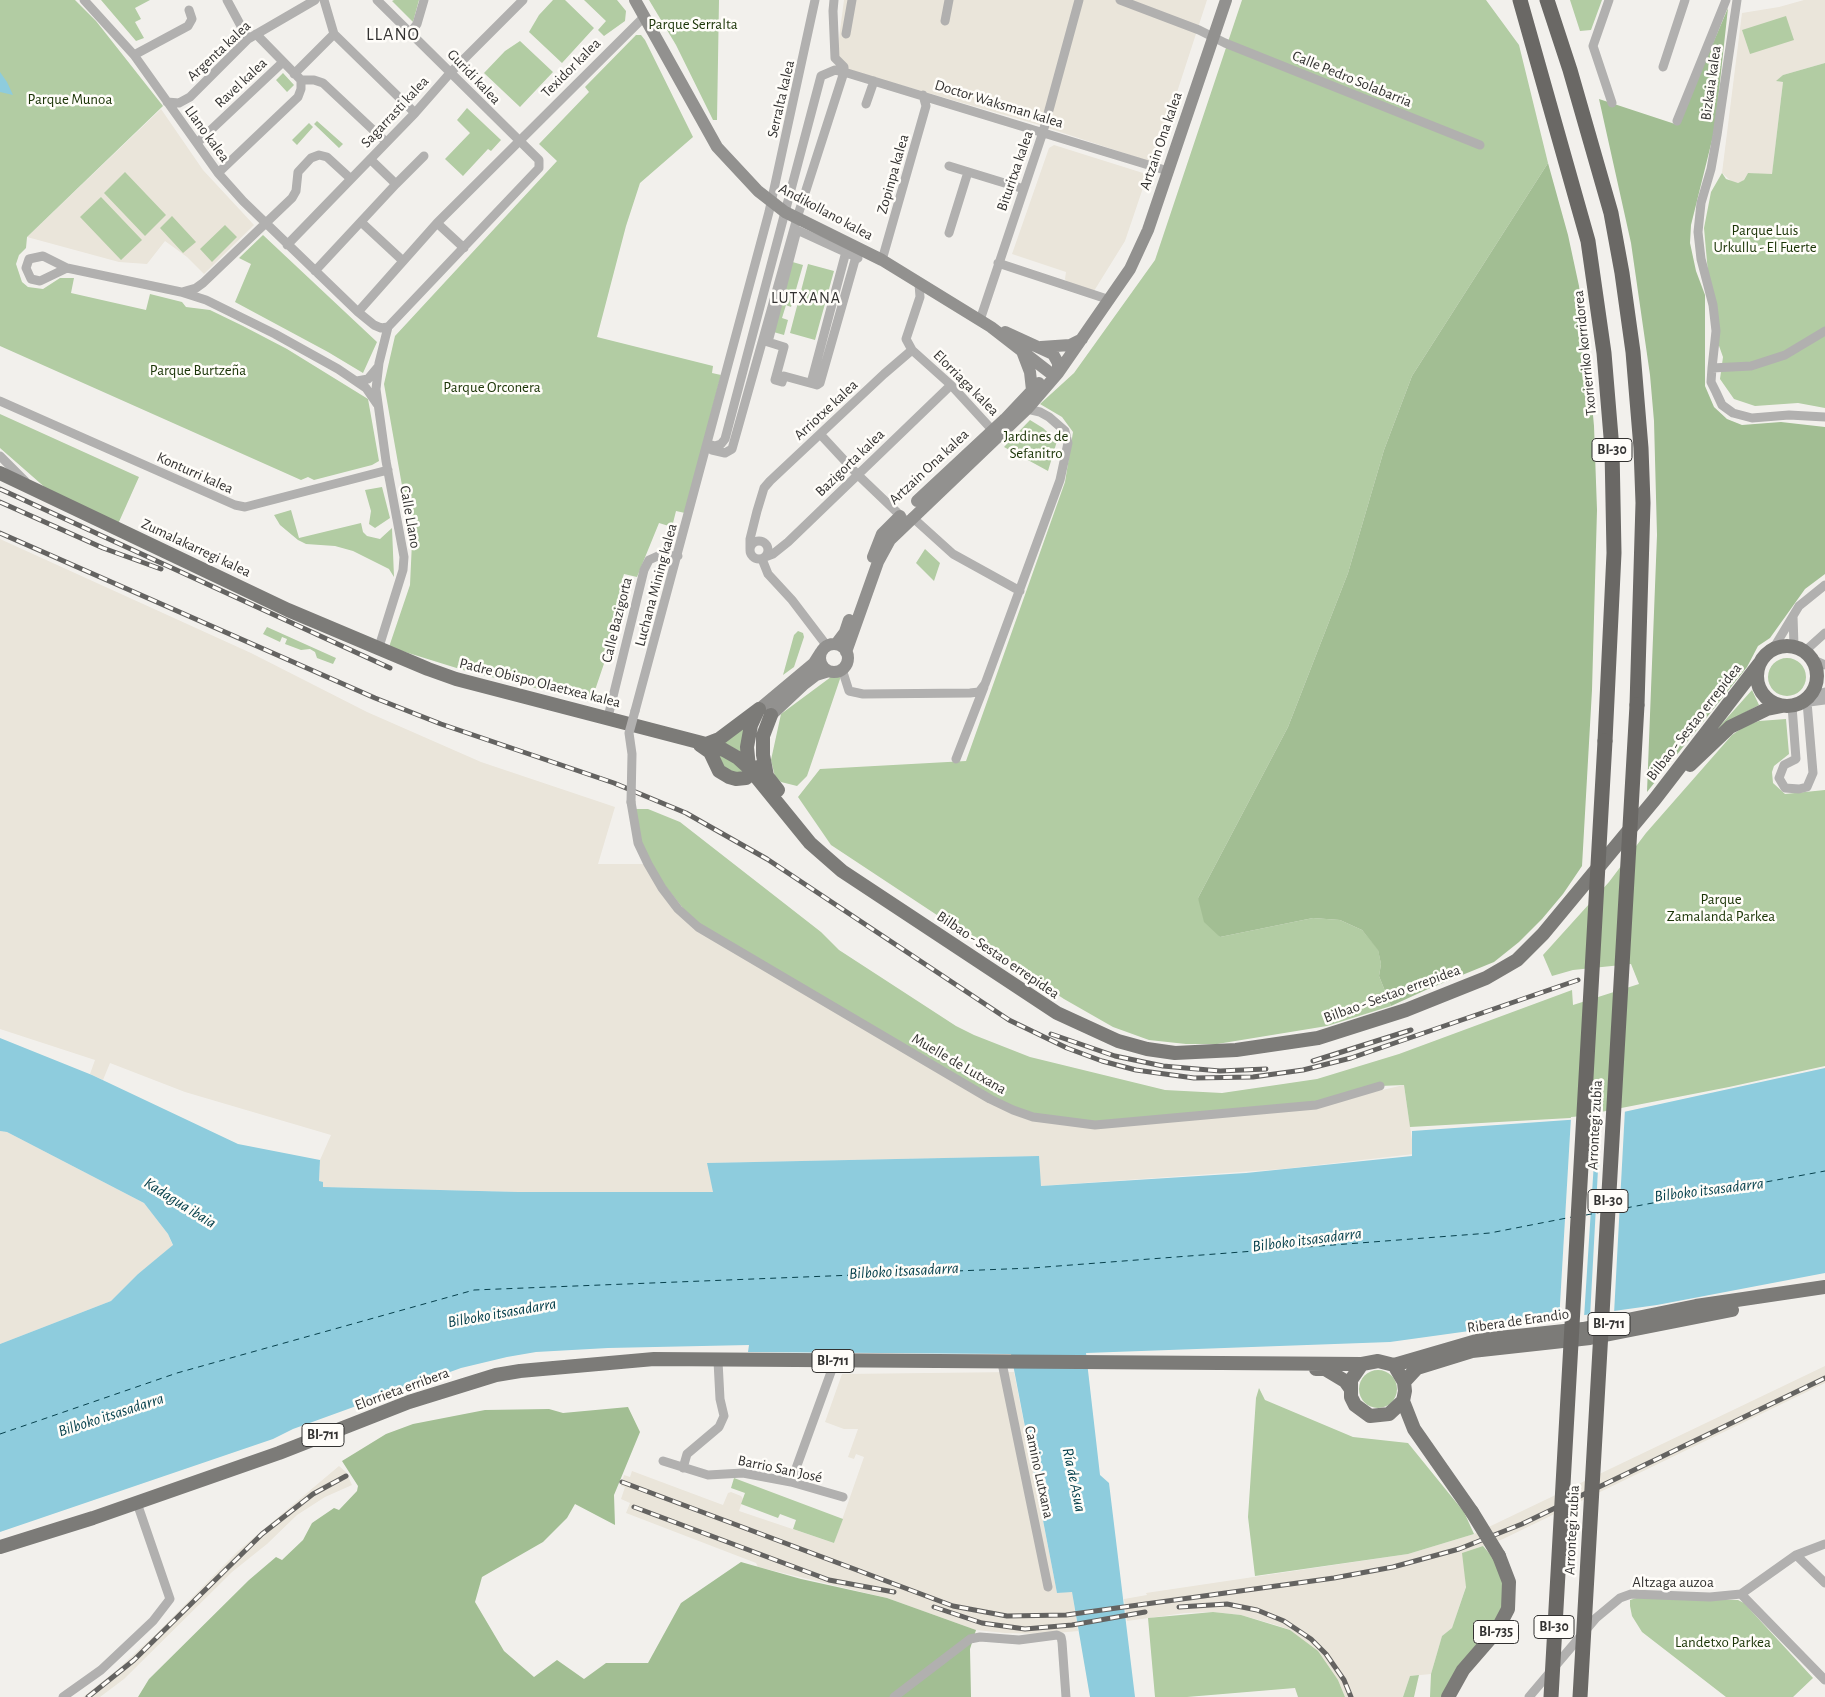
<!DOCTYPE html>
<meta charset="utf-8">
<style>
body{margin:0}
canvas{display:block;background:#f2f0ec}
</style>
<canvas width="1825" height="1697"></canvas>
<script>
const ctx = document.querySelector('canvas').getContext('2d');
ctx.lineJoin = 'round';
function fillPath(path, color) { ctx.fillStyle = color; ctx.fill(path, 'evenodd'); }
const poly = rows => new Path2D(rows.map(r => 'M' + r).join(''));
function strokePath(path, color, width, dash) { ctx.strokeStyle = color; ctx.lineWidth = width; ctx.lineCap = dash ? 'butt' : 'round'; ctx.setLineDash(dash || []); ctx.stroke(path); }
function drawText(font, color, halo, rows, align = 'center') {
  ctx.font = font + ' "Alegreya Sans",sans-serif'; ctx.lineWidth = 5; ctx.setLineDash([]); ctx.textBaseline = 'middle'; ctx.strokeStyle = halo; ctx.fillStyle = color; for (const [text, x, y, turn = 0] of rows) {
    ctx.save(); ctx.translate(x, y); ctx.rotate((+turn || 0) * Math.PI / 180); ctx.textAlign = isNaN(turn) ? turn : align; if (halo) ctx.strokeText(text, 0, 0); ctx.fillText(text, 0, 0); ctx.restore();
  }
}
const built = poly([
 [844,0,1207,0,1154,163,1036,124,838,67,836,61],
 [1804,0,1825,0,1825,63,1783,75,1777,81,1783,82,1772,175,1748,173,1743,181,1738,183,1732,182,1722,173,1742,13,1779,7],
 [161,109,203,170,254,225,204,274,187,257,165,241,147,264,119,262,27,237],
 [1054,145,1143,173,1146,179,1125,241,1094,291,1068,284,1065,279,1066,272,1012,254,1049,148],
 [0,539,251,653,367,712,481,762,615,807,598,864,648,864,1033,1117,1316,1105,1404,1085,1414,1154,1283,1169,1040,1186,1039,1156,708,1163,714,1192,518,1192,322,1187,319,1181,320,1160,331,1135,185,1092,110,1063,103,1080,90,1074,95,1060,0,1029],
 [0,1131,7,1132,144,1203,168,1234,173,1246,138,1274,111,1301,0,1344],
 [1825,1366,1825,1383,1503,1539,1463,1553,1466,1586,1452,1628,1442,1636,1431,1674,1410,1676,1403,1697,1345,1697,1338,1680,1290,1630,1276,1625,1241,1615,1213,1612,1185,1613,1127,1621,1124,1599,1147,1595,1146,1593,1408,1554,1474,1534],
 [1014,1372,1057,1593,1072,1591,1078,1631,1047,1634,1005,1633,976,1630,887,1598,758,1567,756,1563,626,1513,630,1503,621,1499,625,1487,621,1486,624,1475,630,1477,632,1471,723,1505,728,1493,731,1492,741,1496,743,1499,739,1511,834,1543,864,1457,856,1454,854,1459,848,1457,858,1429,844,1429,825,1422,842,1374],
 [339,1466,346,1472,352,1485,325,1497,297,1515,267,1544,232,1572,124,1679,100,1697,83,1697,117,1670,157,1633,238,1551]
]);
const green = poly([
 [0,0,75,0,96,21,163,106,27,237,26,248,19,255,16,264,22,282,28,287,43,289,60,278,74,278,71,293,146,310,150,294,182,302,186,307,210,310,243,326,287,349,368,399,379,461,372,465,314,480,308,477,301,480,0,346],
 [101,0,150,0,135,8,141,19,135,22,144,38,136,41],
 [394,0,419,0,413,22,392,1],
 [553,0,565,0,594,28,562,63,529,32,539,15],
 [584,0,617,0,626,11,625,21,604,36,598,30,606,21],
 [649,0,719,0,717,120,713,120,676,45],
 [1242,0,1486,0,1519,45,1548,163,1412,376,1384,450,1348,573,1288,727,1198,898,1220,937,1313,918,1340,920,1362,930,1378,949,1381,964,1379,976,1391,1006,1327,1026,1217,1044,1186,1044,1149,1040,1113,1027,1064,999,831,845,798,797,820,769,966,761,1065,482,1073,432,1062,417,1040,404,1074,373,1155,260],
 [1570,0,1602,0,1591,30,1580,31],
 [1786,16,1794,40,1750,54,1742,30],
 [636,35,641,35,645,40,693,137,640,183,626,226,597,337,713,366,712,373,721,375,685,513,676,511,672,527,659,523,637,577,624,574,622,580,626,581,613,637,591,702,463,670,389,647,410,585,412,542,384,384,395,336,557,161,539,144,589,92,585,87],
 [520,41,553,72,520,107,484,73,505,51],
 [1825,63,1825,408,1798,403,1755,406,1734,399,1720,379,1723,357,1713,329,1704,228,1711,192,1722,173,1726,179,1738,183,1744,180,1748,173,1772,174,1783,82,1776,81,1783,75],
 [283,73,294,85,287,92,276,80],
 [467,108,501,140,491,151,488,149,463,176,445,159,470,133,457,120],
 [317,121,343,144,339,148,314,124],
 [309,123,313,127,297,145,292,140],
 [125,172,166,215,145,236,104,193],
 [101,197,142,240,121,260,80,217],
 [172,216,196,242,183,253,160,228],
 [225,225,237,237,212,262,200,249],
 [263,235,377,342,363,373,328,352,235,302,251,264,239,258],
 [789,261,803,265,791,307,786,305,782,318,788,320,784,335,770,331],
 [808,264,834,271,815,340,790,333],
 [0,414,139,477,118,524,48,490,0,448],
 [1030,420,1043,428,1057,441,1048,471,1004,447],
 [382,487,390,518,375,528,369,524,371,511,365,490],
 [291,510,299,538,361,523,363,532,367,536,380,539,392,528,394,577,389,569,353,551,335,546,306,544,298,540,280,525,274,515],
 [925,549,940,563,934,581,916,563],
 [267,627,336,658,333,664,317,658,315,652,310,649,301,650,285,644,287,639,282,637,280,642,263,634],
 [798,631,803,633,804,637,794,667,783,675,794,635],
 '1768 677a19 19 0 1 1 38 0a19 19 0 1 1-38 0Z',
 [835,674,841,676,807,776,797,786,781,782,775,777,771,760,781,714],
 [1752,690,1759,705,1729,721,1685,765],
 [1786,719,1789,754,1774,766,1772,772,1773,783,1785,794,1825,790,1825,1066,1729,1087,1570,1118,1410,1127,1404,1085,1380,1086,1316,1105,1095,1125,1013,1110,698,927,648,864,630,809,648,809,680,822,821,932,839,950,956,1026,974,1035,1030,1057,1165,1090,1222,1093,1317,1079,1399,1054,1572,990,1573,1005,1639,984,1631,964,1573,970,1552,976,1543,955,1609,882,1646,833,1732,735,1745,726,1759,721],
 [749,721,743,753,724,743],
 [718,753,732,760,746,773,735,773,722,766],
 '1359 1389a19 19 0 1 1 38 0a19 19 0 1 1-38 0Z',
 [1259,1388,1265,1400,1353,1437,1408,1443,1464,1512,1474,1534,1408,1554,1255,1576,1248,1517,1256,1398],
 [734,1478,843,1519,834,1543,793,1529,796,1520,780,1514,778,1518,741,1504,745,1493,731,1488],
 [1483,1546,1500,1566,1505,1603,1488,1634,1460,1664,1441,1697,1430,1697,1431,1674,1442,1636,1452,1628,1466,1587,1462,1553],
 [1640,1597,1738,1600,1744,1603,1813,1678,1793,1697,1726,1697,1642,1632,1632,1616,1630,1606,1630,1600],
 [1213,1612,1241,1615,1290,1630,1318,1651,1338,1680,1345,1697,1298,1697,1295,1688,1187,1697,1155,1697,1148,1618],
 [1419,1675,1414,1697,1403,1697,1410,1676]
]);
const forest = poly([
 [1728,8,1715,128,1691,225,1690,243,1696,271,1705,295,1705,386,1714,407,1727,419,1742,425,1781,422,1825,427,1825,574,1805,589,1770,638,1758,646,1747,667,1647,792,1657,535,1654,421,1650,375,1631,243,1599,99,1678,125],
 [1548,163,1568,235,1579,286,1587,350,1594,426,1597,510,1592,690,1582,866,1563,894,1542,919,1519,942,1494,962,1428,989,1391,1006,1379,976,1381,964,1378,950,1362,930,1340,920,1313,918,1220,937,1204,922,1198,898,1288,727,1348,573,1384,450,1412,376],
 [628,1407,640,1432,614,1495,615,1525,575,1504,567,1518,543,1542,482,1577,475,1602,504,1651,534,1677,557,1660,584,1679,606,1663,648,1663,681,1603,741,1562,801,1579,887,1598,976,1630,970,1649,971,1697,138,1697,149,1679,249,1580,276,1557,282,1560,303,1540,312,1523,334,1508,339,1510,357,1491,358,1486,342,1461,386,1434,413,1424,485,1410,549,1409,563,1413]
]);
const water = poly([
 [0,72,7,82,13,95,0,92],
 [0,1038,92,1075,238,1144,320,1160,319,1181,323,1182,323,1187,518,1192,713,1192,707,1163,1039,1156,1041,1186,1246,1173,1412,1156,1412,1131,1596,1118,1825,1068,1825,1273,1657,1305,1390,1342,1086,1353,1100,1475,1109,1483,1135,1697,1090,1697,1072,1592,1057,1593,1011,1354,748,1352,749,1345,608,1348,536,1352,507,1357,461,1368,293,1429,273,1439,0,1532,0,1344,111,1301,138,1274,173,1245,168,1234,144,1203,7,1132,0,1131]
]);
const pier = poly([
 [1625,1109,1614,1314,1590,1317,1601,1114],
 [1597,1115,1584,1318,1559,1321,1571,1117]
]);
const ferry = poly([
 [1615,1210,1825,1171],
 [1586,1215,1602,1212],
 [0,1434,177,1373,474,1290,1032,1268,1490,1233,1572,1217]
]);
const street = poly([
 [84,0,134,55,218,173,243,201,358,312,374,325,381,328,388,327],
 [227,0,248,39],
 [324,0,334,34,415,113],
 [377,0,539,160,539,168,388,327],
 [1120,0,1199,30,1225,43,1480,145],
 [1609,0,1593,46,1612,103],
 [1737,0,1717,135,1711,169,1701,203,1698,232,1701,259,1713,305,1716,331,1712,368,1751,366,1785,355,1825,331],
 [945,21,949,0],
 [410,33,417,24,424,0],
 [256,34,301,80,314,80,323,83,386,142],
 [846,34,852,0],
 [134,55,188,26,192,19,189,10],
 [1663,67,1685,0],
 [294,74,334,34],
 [167,102,179,103,190,97,248,39,315,0],
 [866,104,874,81],
 [1677,121,1726,0],
 [197,143,283,62],
 [949,166,1024,189],
 [218,173,298,97,301,89,301,80],
 [396,184,424,156],
 [361,222,402,260],
 [437,223,464,248],
 [797,230,858,258,855,260,820,383,817,385,784,376,782,382,775,380,784,347,768,342,797,230],
 [949,233,968,172],
 [287,245,415,113,451,72,523,0],
 [882,260,926,106,923,95],
 [998,263,1110,300],
 [67,268,40,281,31,279,26,268,29,259,43,256,67,268,181,292,206,300,275,334,338,369,366,388,377,404],
 [315,271,396,184,370,159],
 [919,284,920,297,906,339,912,350,951,385,995,433],
 [182,292,196,288,203,283,292,198,296,191,298,172,311,158,319,155,327,157,351,179],
 [358,312,437,223,645,16],
 [980,320,1043,132,1079,0],
 [1712,368,1711,382,1716,392,1722,405,1733,413,1752,418,1789,415,1825,417],
 [357,381,368,379,378,367],
 [811,383,847,248],
 [0,401,235,505,245,507,388,470],
 [820,434,858,475,904,519],
 [708,444,715,446,721,444,725,439,821,76,835,70,844,72,1168,171],
 [712,450,725,453,732,449,797,218,844,72,844,67,835,58,833,11,834,0],
 [0,456,25,481],
 [912,517,953,554,1020,591],
 '750 550a9 9 0 1 1 18 0a9 9 0 1 1-18 0Z',
 [750,549,750,539,757,511,764,488,770,481,884,374,912,350],
 [765,557,773,554,788,542,951,385],
 [762,559,768,574,792,600,827,646],
 [1793,616,1794,646],
 [1773,649,1799,606,1825,585],
 [378,650,403,570,404,557,386,461,376,389,379,363,388,327],
 [1805,651,1825,633],
 [1812,659,1825,665],
 [842,669,849,691,863,694,970,693,979,692,985,684,1060,480,1068,443,1065,431,1049,417,1040,412,1027,409],
 [1810,696,1825,692],
 [1802,703,1825,700],
 [1792,706,1796,759,1784,765,1779,778,1785,788,1799,789,1807,787,1813,773,1807,702],
 [635,711,769,212,815,0],
 [608,717,644,570,649,560,660,555,678,556],
 [956,759,984,687],
 [631,802,638,843,648,864,662,888,678,909,698,927,990,1099,1013,1110,1033,1117,1095,1125,1316,1105,1380,1086],
 [1002,1363,1048,1587],
 [663,1461,708,1475,743,1473,791,1482,843,1497],
 [683,1468,687,1454,719,1427,724,1416,720,1399,718,1361],
 [791,1482,835,1361],
 [1825,1544,1796,1555,1741,1594,1825,1680],
 [1796,1555,1825,1583],
 [63,1697,101,1670,153,1621,170,1599,137,1503],
 [894,1697,970,1639,980,1637,1019,1640,1057,1635,1061,1637,1062,1642,1066,1697],
 [1529,1697,1596,1618,1620,1598,1631,1594,1710,1597,1741,1594]
]);
const secondary = poly([
 [635,0,717,147,758,191,785,212,882,260,991,327,1049,372],
 [1005,332,1053,354,1058,363,1058,373],
 [1041,347,1070,345,1082,339],
 [1022,351,1030,372,1032,390],
 [917,501,1005,419,1039,383],
 [873,557,882,534,900,516],
 [836,644,845,632,849,620],
 '820 658a14 14 0 1 1 28 0a14 14 0 1 1-28 0Z',
 [846,652,878,562,890,540,1027,409,1058,373,1130,269,1148,230,1226,0],
 [759,709,814,663,821,652],
 [771,715,803,685,816,675,829,671]
]);
const primary = poly([
 [0,473,288,610,428,669,456,679,706,744,724,750,738,758,749,768,810,843,842,871,1057,1013,1118,1041,1147,1049,1175,1053,1236,1050,1318,1038,1406,1010,1486,978,1517,960,1543,934,1655,799,1759,664],
 '1757 676a30 30 0 1 1 60 0a30 30 0 1 1-60 0Z',
 [771,715,763,736,763,755,767,776,778,790],
 [706,744,719,739,759,709],
 [700,745,710,752,719,771,729,777,736,779,746,778,758,767],
 [1690,765,1730,727,1767,709,1782,706],
 [749,768,747,747,751,725,757,712],
 [1394,1365,1480,1340,1583,1329,1696,1306,1825,1287],
 [1316,1369,1325,1369,1345,1381,1350,1388],
 [1404,1382,1417,1368,1472,1351,1590,1338,1732,1310],
 [1403,1401,1389,1414,1370,1416,1355,1405,1351,1397,1351,1380,1362,1364,1378,1361,1394,1365,1404,1382,1405,1391,1403,1401,1414,1429,1472,1512],
 [0,1547,93,1518,279,1453,409,1402,496,1375,520,1371,654,1359,1362,1364],
 [1448,1697,1463,1670,1496,1632,1508,1609,1509,1582,1499,1556]
]);
const highway = poly([
 [1520,0,1588,241,1604,353,1612,449,1614,553,1605,741],
 [1547,0,1570,70,1611,213,1622,273,1633,352,1641,448,1643,503,1637,705]
]);
const rail = poly([
 [0,489,390,668],
 [0,502,103,548,161,569],
 [0,533,375,698,441,724,614,783,686,813,767,859,1009,1020,1067,1048,1102,1061,1136,1070,1194,1078,1253,1077,1303,1070,1351,1058,1578,980],
 [1051,1034,1115,1056,1163,1066,1220,1071,1266,1069],
 [1313,1061,1411,1030],
 [622,1482,953,1606,1007,1616,1066,1615,1334,1578,1393,1567,1459,1549,1522,1524,1825,1378],
 [634,1507,829,1580,894,1592],
 [934,1607,982,1623,1025,1629,1072,1625,1145,1612],
 [1179,1607,1227,1604,1257,1610,1284,1621,1311,1639,1326,1654,1344,1680,1351,1697],
 [88,1697,134,1660,262,1534,313,1494,346,1476]
]);
const streetBridge = poly([
 [631,802,632,754,629,733,635,711]
]);
const primaryBridge = poly([
 [1472,1512,1499,1556]
]);
const highwayBridge = poly([
 [1551,1697,1605,741],
 [1580,1697,1637,705]
]);
const shields = [
 [1612,450,40],
 [1608,1201,40],
 [1609,1324,42],
 [833,1361,42],
 [323,1435,42],
 [1554,1627,40],
 [1496,1632,45]
];
const shieldNames = [
 ["BI-30",1612,450],
 ["BI-30",1608,1201],
 ["BI-711",1609,1324],
 ["BI-711",833,1361],
 ["BI-711",323,1435],
 ["BI-30",1554,1627],
 ["BI-735",1496,1632]
];
const parkNames = [
 ["Parque Serralta",693,24],
 ["Parque Munoa",70,99],
 ["Parque Luis",1765,230],
 ["Urkullu - El Fuerte",1765,247],
 ["Parque Burtzeña",198,370],
 ["Parque Orconera",492,387],
 ["Jardines de",1036,436],
 ["Sefanitro",1036,453],
 ["Parque",1721,899],
 ["Zamalanda Parkea",1721,916],
 ["Landetxo Parkea",1723,1642]
];
const streetNames = [
 ["Argenta kalea",219,51,-43],
 ["Texidor kalea",571,68,-45],
 ["Guridi kalea",474,77,46],
 ["Calle Pedro Solabarria",1352,79,22],
 ["Ravel kalea",241,83,-43],
 ["Bizkaia kalea",1711,83,-82],
 ["Serralta kalea",781,99,-77],
 ["Doctor Waksman kalea",999,104,17],
 ["Sagarrasti kalea",395,112,-47],
 ["Llano kalea",207,134,54],
 ["Artzain Ona kalea",1161,141,-71],
 ["Bituritxa kalea",1015,171,-71],
 ["Zopinpa kalea",893,174,-74],
 ["Andikollano kalea",826,212,28],
 ["Txorierriko korridorea",1585,353,-96],
 ["Elorriaga kalea",966,383,45],
 ["Arriotxe kalea",826,410,-43],
 ["Bazigorta kalea",850,463,-44],
 ["Artzain Ona kalea",929,467,-43],
 ["Konturri kalea",195,473,24],
 ["Calle Llano",410,517,80],
 ["Zumalakarregi kalea",196,548,25],
 ["Luchana Mining kalea",656,585,-75],
 ["Calle Bazigorta",617,620,-76],
 ["Padre Obispo Olaetxea kalea",540,683,14],
 ["Bilbao - Sestao errepidea",1694,722,-52],
 ["Bilbao - Sestao errepidea",998,955,34],
 ["Bilbao - Sestao errepidea",1392,994,-20],
 ["Muelle de Lutxana",959,1064,30],
 ["Arrontegi zubia",1595,1125,-87],
 ["Ribera de Erandio",1518,1321,-8],
 ["Elorrieta erribera",402,1389,-20],
 ["Barrio San José",780,1469,12],
 ["Camino Lutxana",1039,1472,78],
 ["Arrontegi zubia",1572,1530,-87],
 ["Altzaga auzoa",1673,1582]
];
const neighbourhoodNames = [
 ["LUTXANA",806,298]
];
const waterNames = [
 ["Bilboko itsasadarra",1709,1190,-7],
 ["Kadagua ibaia",180,1203,32],
 ["Bilboko itsasadarra",1307,1240,-7],
 ["Bilboko itsasadarra",904,1271,-3],
 ["Bilboko itsasadarra",502,1313,-10],
 ["Bilboko itsasadarra",111,1415,-18],
 ["Ría de Asua",1074,1480,78]
];
const quarterNames = [
 ["LLANO",393,35]
];
fillPath(built, '#eae5da');
fillPath(green, '#b2cca3');
fillPath(forest, '#a2be93');
fillPath(water, '#8eccdd');
fillPath(pier, '#f2f0ec');
strokePath(ferry, '#07414d', 1, [6, 5]);
strokePath(street, '#b1b0af', 9);
strokePath(secondary, '#92918f', 12);
strokePath(primary, '#7c7b78', 14);
strokePath(highway, '#6a6865', 15);
strokePath(rail, '#646361', 5);
strokePath(rail, '#fffdf9', 3, [9]);
strokePath(streetBridge, '#b1b0af', 9);
strokePath(primaryBridge, '#7c7b78', 14);
strokePath(highwayBridge, '#6a6865', 15);
for (const [x, y, w] of shields) { const box = new Path2D(); box.roundRect(x - w / 2, y - 11.5, w, 23, 4); ctx.fillStyle = '#fffdf9'; ctx.fill(box); strokePath(box, '#333231', 1); }
drawText('bold 14px', '#333231', null, shieldNames);
drawText('15px', '#1a3406', '#fffdf9', parkNames);
drawText('15px', '#333231', '#fffdf9', streetNames);
ctx.letterSpacing = '1px';
drawText('16px', '#333231', '#fffdf9', neighbourhoodNames);
ctx.letterSpacing = '0px';
drawText('italic 16px', '#07414d', '#fffdf9', waterNames);
ctx.letterSpacing = '1px';
drawText('18px', '#333231', '#fffdf9', quarterNames);
ctx.letterSpacing = '0px';
</script>
